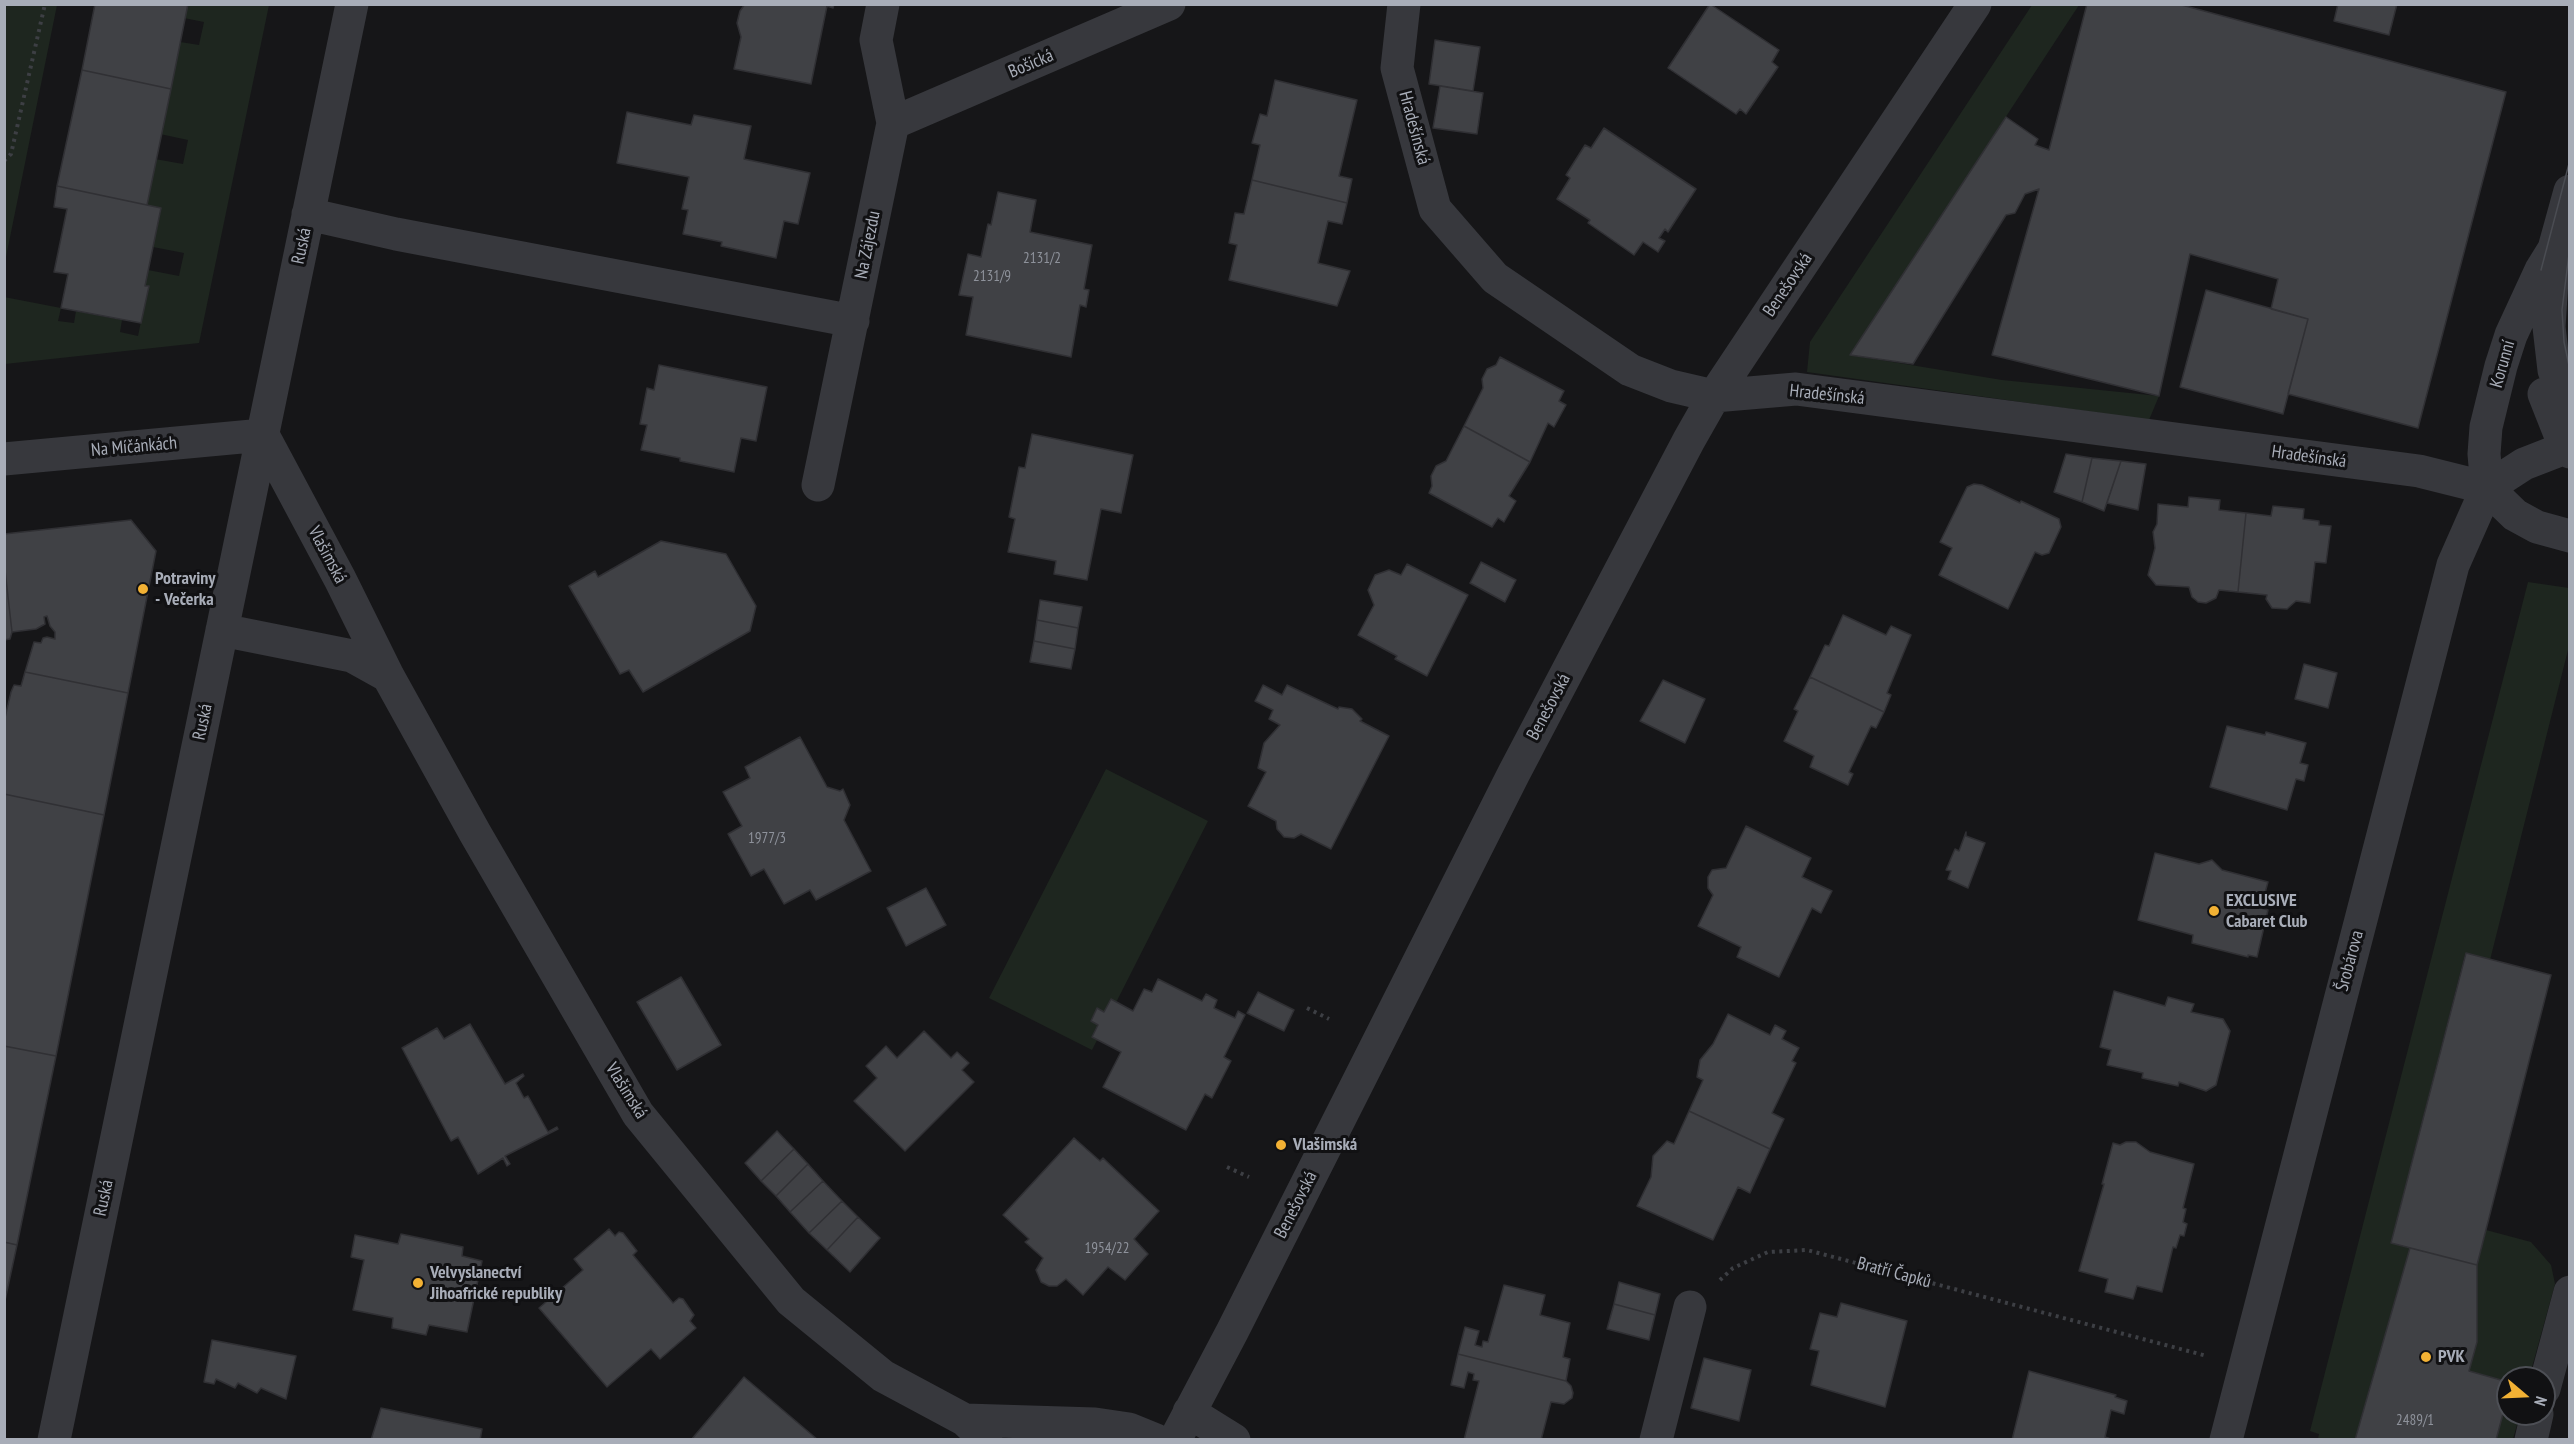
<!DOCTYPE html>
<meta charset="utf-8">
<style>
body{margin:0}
#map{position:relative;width:2574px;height:1444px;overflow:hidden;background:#161618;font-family:"PT Sans Narrow",sans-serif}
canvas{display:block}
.frame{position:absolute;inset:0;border:6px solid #a8adb8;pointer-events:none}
.north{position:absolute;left:2496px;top:1366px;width:60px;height:60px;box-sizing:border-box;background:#111113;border:2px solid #4d4f55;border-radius:50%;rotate:109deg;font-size:16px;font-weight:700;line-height:24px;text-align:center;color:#a8adb8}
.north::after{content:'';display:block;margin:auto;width:21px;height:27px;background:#f2b134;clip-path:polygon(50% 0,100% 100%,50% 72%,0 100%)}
</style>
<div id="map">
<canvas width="2574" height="1444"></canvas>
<div class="frame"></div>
<div class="north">N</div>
</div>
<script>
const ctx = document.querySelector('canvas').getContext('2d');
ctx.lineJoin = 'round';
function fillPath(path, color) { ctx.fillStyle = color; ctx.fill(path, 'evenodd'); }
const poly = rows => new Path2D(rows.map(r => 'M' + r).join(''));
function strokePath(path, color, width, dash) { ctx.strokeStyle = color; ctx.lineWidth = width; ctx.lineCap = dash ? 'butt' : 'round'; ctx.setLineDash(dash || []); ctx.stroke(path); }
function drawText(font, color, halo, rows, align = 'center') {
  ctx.font = font + ' "PT Sans Narrow",sans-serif'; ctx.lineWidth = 6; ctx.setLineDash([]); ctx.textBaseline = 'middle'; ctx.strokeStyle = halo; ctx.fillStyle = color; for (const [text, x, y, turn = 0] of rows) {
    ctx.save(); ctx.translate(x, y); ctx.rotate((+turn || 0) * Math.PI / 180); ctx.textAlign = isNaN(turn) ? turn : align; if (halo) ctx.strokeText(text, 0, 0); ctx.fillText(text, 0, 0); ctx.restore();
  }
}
const green = poly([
 [4,5,57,5,5,262,4,262],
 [187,5,269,5,199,343,5,364,4,297,61,308,58,321,74,323,76,311,122,320,120,332,138,336,148,287,145,286,148,270,179,276,184,253,153,247,161,209,146,205,155,159,183,164,188,140,160,134,180,42,199,45,204,22,184,18],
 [2032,5,2079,5,1850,355,2002,380,2159,396,2149,420,1807,372,1810,342],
 [2528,582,2569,588,2569,646,2490,960,2465,954,2391,1243,2410,1248,2355,1439,2318,1439,2319,1434,2310,1431],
 [1106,769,1208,821,1092,1050,989,998],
 [2486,1230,2531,1242,2551,1265,2555,1284,2529,1378,2508,1378,2508,1382,2469,1371,2477,1342,2477,1265],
 [2508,1395,2508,1414,2520,1414,2513,1439,2496,1440]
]);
const building = poly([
 [95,4,188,4,171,89,82,70,95,4],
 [745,4,834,4,833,8,827,6,811,84,734,69,741,37,737,23,740,11,745,4],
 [1710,4,1779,50,1772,62,1778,67,1746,114,1740,109,1736,114,1668,68,1710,4],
 [2087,4,2178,4,2506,92,2418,428,2288,394,2308,319,2271,309,2278,279,2190,254,2159,396,1992,355,2039,189,2025,194,2015,213,2006,215,1913,364,1850,355,2006,117,2038,139,2035,145,2049,150,2087,4],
 [2338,4,2397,4,2389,35,2334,21,2338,4],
 [1435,40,1480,47,1473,91,1429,84,1435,40],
 [82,70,171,89,147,205,57,186,82,70],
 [1275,80,1357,100,1339,176,1352,179,1347,203,1252,180,1260,145,1252,143,1260,114,1267,116,1275,80],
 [1440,86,1483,93,1477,134,1433,128,1440,86],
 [627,112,691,125,694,115,751,126,744,159,810,173,798,224,784,221,776,258,721,246,722,242,683,234,688,210,682,209,689,177,617,163,627,112],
 [1604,128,1696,189,1668,232,1665,229,1659,238,1665,241,1658,252,1643,242,1634,255,1588,223,1590,220,1557,199,1570,178,1566,175,1585,145,1591,148,1604,128],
 [1252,180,1347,203,1342,224,1328,221,1318,263,1350,271,1337,306,1229,280,1237,245,1229,243,1235,213,1244,214,1252,180],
 [57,186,161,208,145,286,149,286,141,323,61,308,68,274,54,272,67,209,54,207,57,186],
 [998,192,1036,200,1030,232,1092,245,1084,289,1089,290,1086,307,1080,305,1071,357,966,335,973,297,959,295,968,254,981,257,988,224,991,225,998,192],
 [2206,290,2308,319,2283,414,2180,387,2206,290],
 [1500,357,1564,391,1559,401,1566,405,1554,427,1548,423,1530,462,1464,426,1483,388,1482,379,1487,369,1496,365,1500,357],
 [659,365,767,387,756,441,741,438,734,472,680,461,680,458,641,450,647,425,640,424,647,388,654,390,659,365],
 [1464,426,1530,462,1509,496,1516,501,1504,522,1498,518,1492,527,1429,493,1432,486,1431,476,1436,466,1446,461,1464,426],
 [1032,434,1133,455,1121,513,1101,509,1087,580,1054,574,1056,561,1008,552,1015,519,1009,517,1019,467,1025,468,1032,434],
 [2066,454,2092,458,2082,502,2054,492,2066,454],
 [2092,458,2121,461,2104,511,2082,502,2092,458],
 [2121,461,2146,464,2138,510,2107,503,2121,461],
 [1974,484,1982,485,2020,503,2021,501,2059,519,2061,527,2049,553,2042,555,2035,552,2008,609,1939,575,1952,548,1940,542,1967,487,1974,484],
 [2189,497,2220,500,2219,510,2246,513,2238,592,2219,590,2216,598,2206,603,2198,602,2192,597,2189,587,2156,585,2148,575,2155,548,2153,532,2157,524,2158,504,2188,507,2189,497],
 [2273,506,2304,509,2303,519,2319,521,2319,525,2331,526,2326,563,2315,562,2310,603,2296,601,2287,609,2272,608,2266,599,2267,595,2238,592,2246,513,2271,516,2273,506],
 [131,520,156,551,128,693,25,672,34,642,41,643,43,638,47,637,55,639,55,632,50,626,47,616,44,617,45,624,36,629,12,632,4,561,4,534,131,520],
 [661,541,726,554,756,606,750,631,643,692,629,670,620,674,569,586,595,571,598,577,661,541],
 [4,561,12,632,10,639,4,640,4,561],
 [1481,562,1516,580,1505,602,1470,583,1481,562],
 [1407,564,1468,595,1427,676,1395,659,1397,656,1358,635,1374,605,1368,590,1375,575,1389,570,1401,575,1407,564],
 [1040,600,1082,607,1078,628,1037,620,1040,600],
 [1843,615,1886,635,1891,626,1911,635,1887,693,1891,695,1884,712,1810,677,1825,645,1829,646,1843,615],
 [1037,620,1078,628,1075,649,1034,641,1037,620],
 [1034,641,1075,649,1071,669,1030,662,1034,641],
 [2304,664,2337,673,2328,708,2295,699,2304,664],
 [25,672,128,693,104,815,4,794,4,722,11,692,14,685,21,686,25,672],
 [1810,677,1884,712,1876,728,1871,726,1849,772,1853,774,1848,785,1810,767,1814,756,1784,741,1798,711,1794,709,1810,677],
 [1663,680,1705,699,1685,743,1640,721,1663,680],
 [1263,685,1282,695,1287,685,1338,709,1339,707,1352,709,1362,719,1360,721,1389,736,1331,849,1301,834,1294,838,1284,837,1277,829,1276,821,1248,806,1266,772,1258,768,1264,743,1280,725,1269,719,1273,710,1255,701,1263,685],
 [2227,726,2265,735,2266,732,2306,743,2300,763,2308,765,2304,781,2296,779,2287,810,2210,787,2227,726],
 [800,737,827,787,840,791,843,789,850,805,844,820,871,871,816,900,810,890,784,904,764,869,751,876,728,834,742,826,723,792,750,778,745,767,800,737],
 [4,794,104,815,56,1056,4,1046,4,794],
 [1746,826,1811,858,1802,877,1832,891,1821,913,1812,908,1779,977,1737,957,1741,947,1698,926,1713,895,1708,888,1708,877,1712,870,1726,868,1746,826],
 [1966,832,1966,836,1985,843,1968,888,1948,879,1951,871,1946,870,1955,849,1959,851,1966,832],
 [2155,853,2199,864,2212,860,2222,870,2268,882,2261,908,2268,910,2257,957,2248,955,2248,957,2192,943,2193,935,2138,920,2155,853],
 [926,888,946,925,906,946,887,908,926,888],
 [2466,953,2551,975,2477,1265,2391,1243,2466,953],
 [681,977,721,1045,677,1070,637,1002,681,977],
 [1158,979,1202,1001,1206,994,1217,1000,1214,1008,1235,1018,1238,1011,1245,1015,1224,1057,1231,1061,1212,1098,1205,1094,1186,1130,1103,1087,1121,1052,1092,1037,1098,1025,1091,1021,1097,1008,1104,1012,1111,999,1133,1011,1144,989,1152,992,1158,979],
 [2114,991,2165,1006,2168,997,2194,1004,2191,1012,2223,1019,2230,1031,2216,1085,2206,1091,2179,1082,2178,1086,2142,1078,2143,1073,2107,1065,2111,1050,2100,1047,2114,991],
 [1258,992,1294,1010,1284,1031,1247,1013,1258,992],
 [1728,1014,1770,1035,1775,1025,1786,1031,1782,1039,1799,1048,1792,1061,1796,1063,1772,1113,1784,1119,1770,1149,1689,1111,1703,1080,1697,1077,1700,1060,1713,1044,1728,1014],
 [470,1024,505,1084,523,1074,524,1076,516,1083,524,1098,528,1096,548,1132,557,1127,558,1129,505,1156,510,1164,507,1166,503,1158,478,1174,458,1137,451,1141,402,1048,437,1028,444,1039,470,1024],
 [924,1031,951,1058,957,1052,969,1063,962,1070,974,1082,905,1151,854,1101,877,1078,866,1066,886,1046,897,1058,924,1031],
 [4,1046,56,1056,17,1245,4,1242,4,1046],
 [1689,1111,1770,1149,1750,1193,1738,1187,1713,1240,1637,1206,1651,1177,1653,1156,1667,1141,1674,1144,1689,1111],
 [777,1131,794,1149,761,1181,745,1163,777,1131],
 [1074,1138,1100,1161,1103,1158,1159,1211,1134,1239,1148,1254,1125,1280,1108,1267,1083,1295,1066,1279,1057,1286,1049,1286,1041,1282,1036,1270,1043,1258,1025,1242,1029,1239,1003,1215,1074,1138],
 [2126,1142,2136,1142,2150,1152,2194,1164,2183,1208,2186,1209,2183,1222,2187,1224,2184,1236,2180,1235,2176,1248,2173,1247,2162,1292,2137,1286,2133,1299,2105,1292,2108,1279,2079,1271,2104,1184,2102,1184,2113,1143,2120,1145,2126,1142],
 [794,1149,808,1164,776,1196,761,1181,794,1149],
 [808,1164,823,1181,790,1212,776,1196,808,1164],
 [823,1181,842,1201,809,1233,790,1212,823,1181],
 [842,1201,858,1217,827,1250,809,1233,842,1201],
 [858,1217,880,1238,850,1272,827,1250,858,1217],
 [609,1229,615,1236,619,1232,623,1233,637,1251,633,1255,673,1303,679,1298,683,1299,694,1315,690,1321,696,1328,660,1359,651,1349,607,1387,539,1308,583,1270,574,1259,609,1229],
 [401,1234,463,1247,462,1256,482,1261,467,1332,429,1325,426,1335,392,1328,393,1318,353,1310,364,1260,351,1257,355,1235,398,1244,401,1234],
 [4,1242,17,1245,4,1305,4,1242],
 [2410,1248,2477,1265,2477,1342,2469,1371,2508,1382,2508,1395,2496,1440,2355,1440,2410,1248],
 [1619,1282,1660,1294,1655,1315,1614,1304,1619,1282],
 [1504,1285,1545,1295,1540,1315,1570,1323,1563,1357,1570,1359,1566,1381,1458,1354,1465,1327,1479,1331,1475,1345,1482,1347,1483,1341,1488,1342,1504,1285],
 [1841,1303,1907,1321,1885,1407,1811,1385,1819,1351,1810,1349,1820,1313,1837,1317,1841,1303],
 [1614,1304,1655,1315,1649,1340,1607,1329,1614,1304],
 [212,1340,296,1356,286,1399,261,1388,257,1393,238,1383,235,1388,216,1379,214,1384,204,1382,212,1340],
 [1458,1354,1566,1381,1571,1386,1573,1393,1572,1398,1564,1404,1551,1402,1541,1440,1464,1440,1479,1381,1473,1380,1474,1374,1468,1372,1464,1388,1451,1385,1458,1354],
 [1704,1358,1751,1370,1739,1421,1691,1408,1704,1358],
 [2029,1371,2116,1395,2115,1397,2127,1401,2124,1414,2111,1410,2105,1437,2114,1440,2012,1440,2029,1371],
 [744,1377,818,1440,691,1440,744,1377],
 [381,1408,482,1429,480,1440,371,1440,381,1408]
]);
const path = poly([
 [4,161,11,154,45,4],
 [1307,1008,1329,1019],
 [1227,1167,1249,1177],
 [1720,1280,1733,1268,1768,1252,1807,1250,2207,1356]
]);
const minor = poly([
 [1404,4,1397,68,1435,209,1495,278,1630,370,1671,386,1714,396,1796,389,2419,471,2487,488],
 [893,123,1169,4],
 [2570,191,2554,249,2549,327,2554,370,2570,414],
 [308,214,396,234,853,321],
 [2544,394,2565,447,2570,452],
 [4,459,263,435,340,579,388,676,475,833,638,1114,791,1301,883,1376,965,1420,986,1440],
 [818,485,893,123,876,40,883,4],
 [2487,488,2484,454,2486,427,2501,366,2511,335,2541,270,2554,249],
 [2487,488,2515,515,2537,527,2570,536],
 [2487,488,2524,464,2570,446],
 [222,630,352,656,388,676],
 [2544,1389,2570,1292],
 [1189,1412,1234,1440],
 [965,1420,1095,1424,1129,1429,1156,1440],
 [54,1440,352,4],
 [1175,1440,1232,1332,1514,773,1689,440,1714,396,1975,4],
 [1656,1440,1690,1307],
 [2226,1440,2453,565,2487,488],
 [2531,1440,2537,1414]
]);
const tram = poly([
 [2570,246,2562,310,2564,342,2570,370],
 [2541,270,2570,160]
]);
const markers = [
 [143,589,6,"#f2b134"],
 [2214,911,6,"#f2b134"],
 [1281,1145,6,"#f2b134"],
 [418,1283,6,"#f2b134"],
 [2426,1357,6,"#f2b134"]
];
const numberNames = [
 ["2131/2",1042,259],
 ["2131/9",992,277],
 ["1977/3",767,839],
 ["1954/22",1107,1249],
 ["2489/1",2415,1421]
];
const streetNames = [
 ["Bošická",1031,64,-23],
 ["Hradešínská",1414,128,75],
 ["Na Zájezdu",868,245,-79],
 ["Ruská",302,246,-78],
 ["Benešovská",1788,285,-56],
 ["Korunní",2503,364,-74],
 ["Hradešínská",1827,395,6],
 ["Na Míčánkách",134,447,-5],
 ["Hradešínská",2309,457,8],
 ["Vlašimská",327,555,62],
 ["Benešovská",1549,707,-62],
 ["Ruská",203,722,-78],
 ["Šrobárova",2350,961,-75],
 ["Vlašimská",626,1091,58],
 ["Ruská",104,1198,-78],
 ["Benešovská",1296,1205,-63],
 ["Bratří Čapků",1894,1273,15]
];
const poiNames = [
 ["Potraviny",155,579],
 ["- Večerka",155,600],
 ["EXCLUSIVE",2226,901],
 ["Cabaret Club",2226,922],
 ["Vlašimská",1293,1145],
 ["Velvyslanectví",430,1273],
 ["Jihoafrické republiky",430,1294],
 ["PVK",2438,1357]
];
fillPath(green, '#1e261f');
fillPath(building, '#404145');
strokePath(building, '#303034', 1.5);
strokePath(path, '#3d3f44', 4, [3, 4.5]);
strokePath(minor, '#37383d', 33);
strokePath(tram, '#4a4c52', 1.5);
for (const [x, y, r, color] of markers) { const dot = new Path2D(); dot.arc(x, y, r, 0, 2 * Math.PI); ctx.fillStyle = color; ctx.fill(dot); strokePath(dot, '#111113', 2); }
drawText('15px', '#8e929b', null, numberNames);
drawText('18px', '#a8adb8', '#111113', streetNames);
drawText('bold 18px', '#a8adb8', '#111113', poiNames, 'left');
</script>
